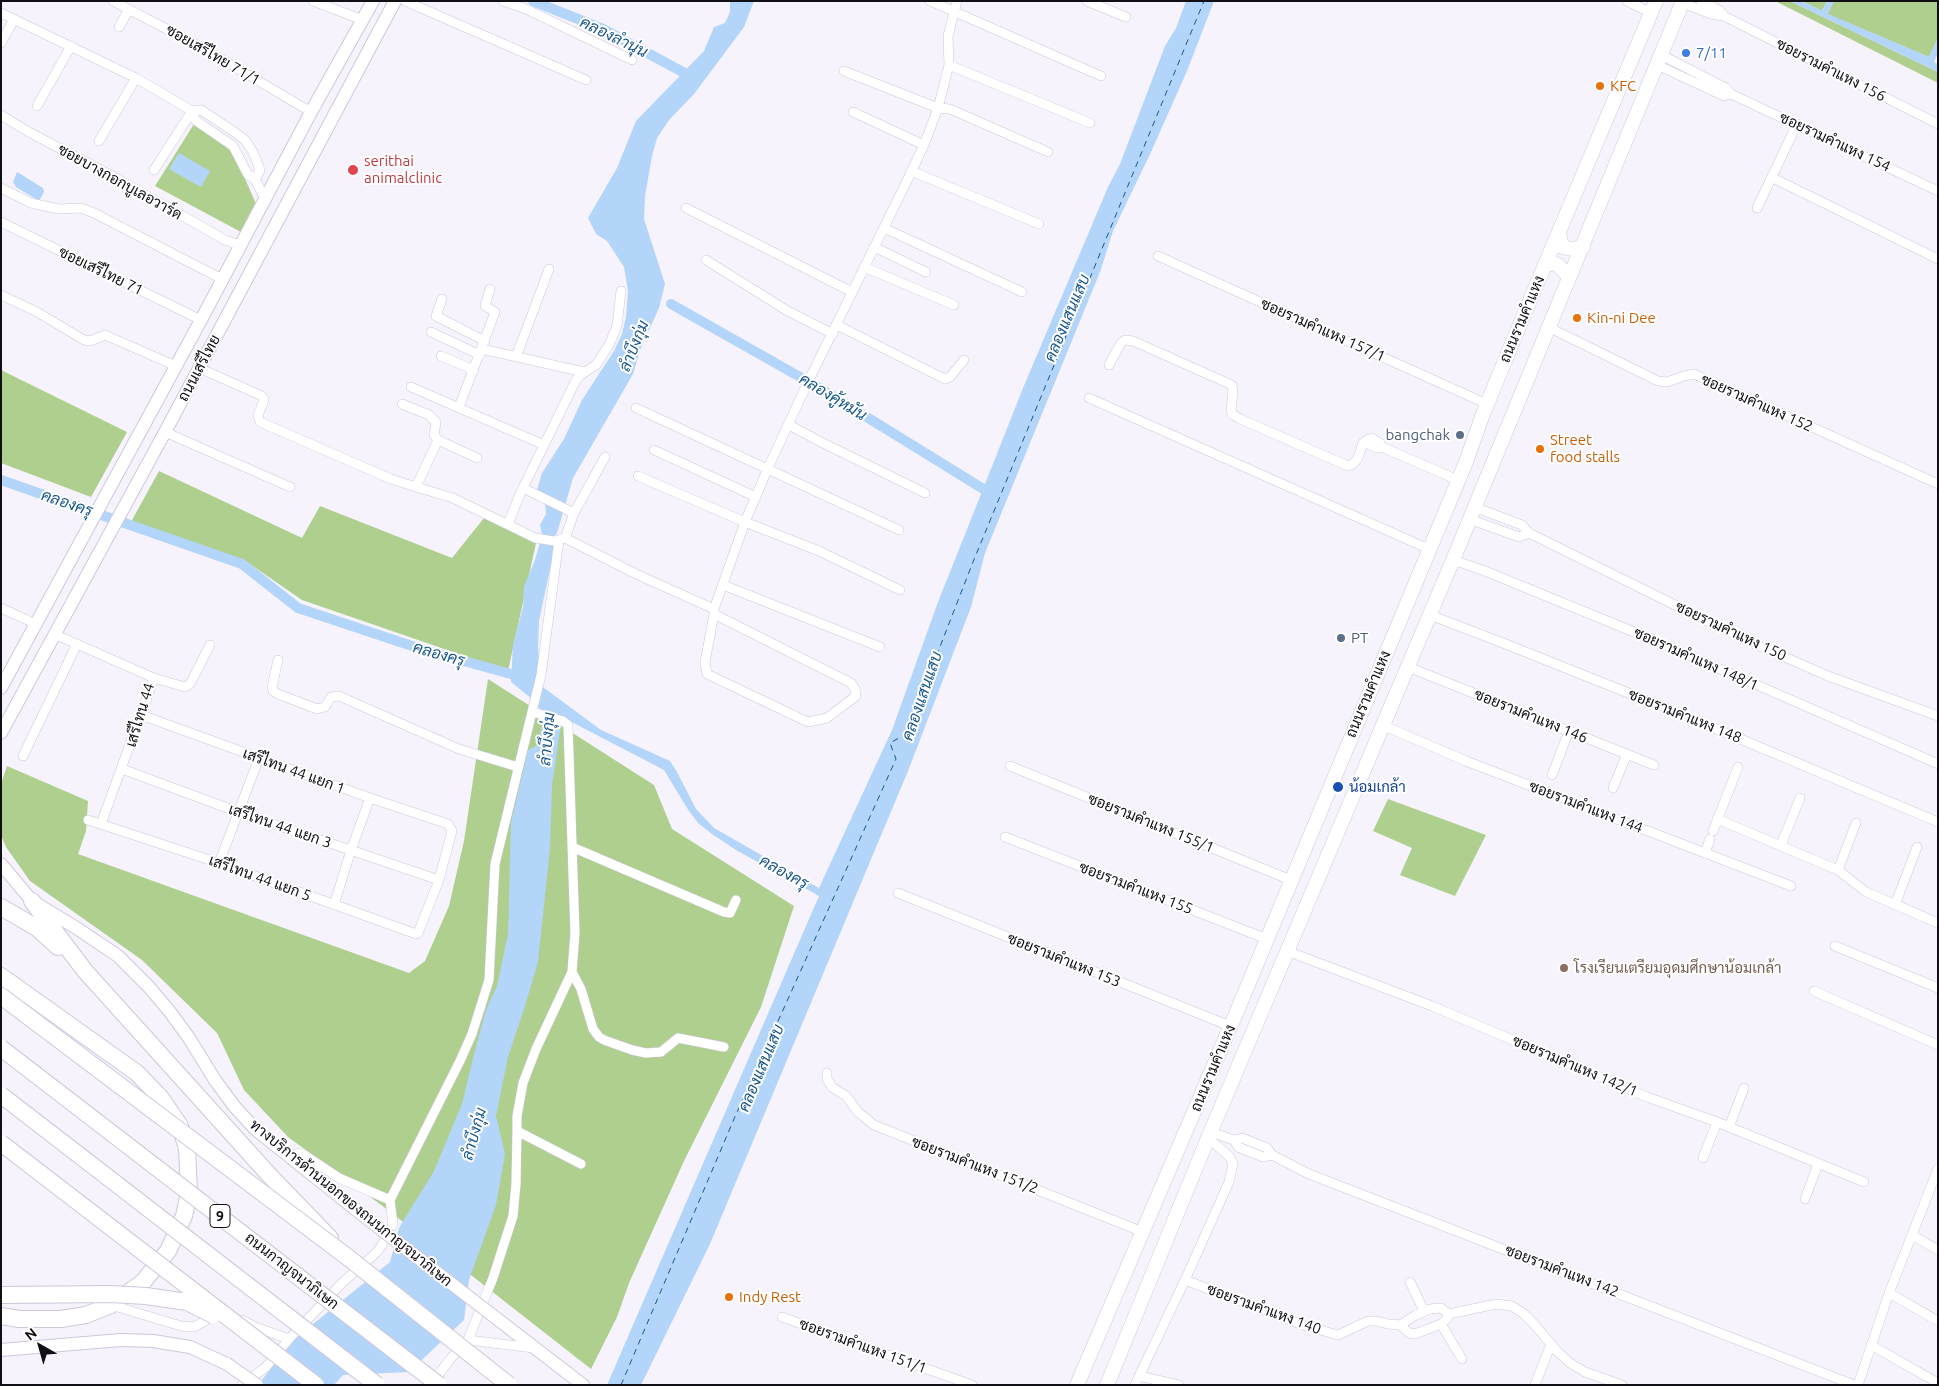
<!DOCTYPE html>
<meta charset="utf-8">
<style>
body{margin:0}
#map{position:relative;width:1939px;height:1386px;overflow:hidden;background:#f6f3fc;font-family:Ubuntu,sans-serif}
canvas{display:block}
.frame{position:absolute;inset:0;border:2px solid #110e15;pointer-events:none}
.north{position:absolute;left:15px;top:1321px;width:50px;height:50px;-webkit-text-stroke:4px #fff;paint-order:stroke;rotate:322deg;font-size:14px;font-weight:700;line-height:20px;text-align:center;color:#110e15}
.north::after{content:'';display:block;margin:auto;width:18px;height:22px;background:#110e15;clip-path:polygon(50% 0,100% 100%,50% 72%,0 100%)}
</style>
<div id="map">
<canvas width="1939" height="1386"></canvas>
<div class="frame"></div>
<div class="north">N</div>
</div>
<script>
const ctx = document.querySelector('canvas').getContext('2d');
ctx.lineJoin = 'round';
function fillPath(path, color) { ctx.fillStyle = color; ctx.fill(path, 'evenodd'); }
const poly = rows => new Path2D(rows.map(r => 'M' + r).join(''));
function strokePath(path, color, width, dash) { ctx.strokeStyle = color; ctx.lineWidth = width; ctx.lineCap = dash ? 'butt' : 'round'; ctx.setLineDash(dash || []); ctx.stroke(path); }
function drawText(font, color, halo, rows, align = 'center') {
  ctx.font = font + ' Ubuntu,Sarabun,sans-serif'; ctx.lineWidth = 4; ctx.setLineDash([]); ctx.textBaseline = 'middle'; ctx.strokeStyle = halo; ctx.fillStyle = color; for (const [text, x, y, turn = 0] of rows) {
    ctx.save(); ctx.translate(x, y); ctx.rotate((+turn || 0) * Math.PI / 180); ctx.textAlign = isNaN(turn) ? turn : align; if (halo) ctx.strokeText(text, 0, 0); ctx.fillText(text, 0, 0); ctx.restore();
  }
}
const green = poly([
 [1775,1,1790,1,1938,72,1938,83],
 [1802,1,1827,1,1822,11],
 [1834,1,1938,1,1938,38,1929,57,1827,14],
 [194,124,234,153,256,204,241,232,155,186],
 [1,370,127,432,91,497,1,463],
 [159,471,302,538,320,506,452,558,484,518,536,543,508,671,302,600,244,560,131,522],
 [488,679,654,785,672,829,794,906,761,1007,684,1161,629,1283,617,1317,591,1369,384,1207,288,1137,244,1090,217,1033,142,960,30,881,6,847,1,835,1,784,7,766,88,801,86,831,78,854,409,973,425,961,449,906,464,841],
 [1388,799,1486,835,1455,896,1400,875,1412,848,1373,831]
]);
const water = poly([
 [730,1,754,1,744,27,694,94,669,120,657,138,652,156,645,196,644,219,665,284,659,308,640,350,633,374,573,478,557,533,553,537,558,546,550,569,539,621,538,647,539,659,536,682,601,730,670,761,677,772,696,809,714,828,819,888,892,730,938,602,983,489,1023,388,1108,187,1120,164,1165,46,1176,28,1186,1,1214,1,1187,71,1151,152,1113,231,1100,272,985,553,971,607,908,771,710,1244,641,1385,607,1385,819,896,736,850,712,834,698,823,687,808,664,770,562,717,552,785,550,848,538,962,525,1006,508,1057,496,1116,505,1154,496,1205,469,1280,464,1320,409,1372,343,1375,334,1385,258,1385,292,1341,390,1262,399,1228,434,1171,462,1104,473,1058,486,1010,497,986,508,934,511,823,528,750,538,745,544,715,532,699,511,682,513,644,523,607,524,586,535,560,542,535,540,525,546,514,545,498,537,490,542,473,564,439,582,400,614,351,622,334,626,317,628,291,624,267,607,241,596,234,588,218,617,168,636,121,704,51,714,27,725,23,730,12],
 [1790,1,1802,1,1822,11,1827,1,1834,1,1828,14,1929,57,1938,38,1938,53,1934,62,1938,64,1938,72],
 [179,153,210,171,201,187,169,169],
 [17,172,43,188,44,192,39,201,16,187,13,182]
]);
const canal = poly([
 [533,1,603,29,692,77],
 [671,304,823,390,993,495],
 [1,480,242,564,298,608,421,649,525,678]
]);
const ferry = poly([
 [621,1385,734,1119,896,759,890,743,906,734,973,562,1204,1]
]);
const street = poly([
 [113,1,201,47,311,112],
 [313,1,363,20],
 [405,1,586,80],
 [503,1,526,9,632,60],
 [930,1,1101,76],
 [1087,1,1126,17],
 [1627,1,1651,13],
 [1701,1,1719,10,1724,16,1938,124],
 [1683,3,1711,14,1724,16],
 [1,13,136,78,192,111,201,110,233,131,245,140,253,152,260,170,255,179],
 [119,27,129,9],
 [1,43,14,19],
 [949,65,1090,123],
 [1657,65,1724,96,1731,94,1726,88,1661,55],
 [844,71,938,108,950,109,1048,152],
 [1731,94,1938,191],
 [37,106,71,46],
 [192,111,195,120,233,146,248,175,255,179,265,199],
 [853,112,924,145],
 [1,115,27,131,118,179,225,240,240,245],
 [99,141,136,78],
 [154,170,192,111],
 [911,171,1039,224],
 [1773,178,1938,259],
 [1,188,31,203,59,209,81,208,94,213,222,279],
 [686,208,852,292],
 [1757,208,1797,124],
 [1,222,201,320],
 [884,228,1022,292],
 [874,247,926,272],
 [1158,256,1487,404],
 [706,260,786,310,833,334],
 [864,267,954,305],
 [1,295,37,312,84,340,90,341,105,335,176,366],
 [442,299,436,316,485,341],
 [837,325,945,379,950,377,964,360],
 [1548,327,1658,381,1667,382,1684,376,1694,374,1938,484],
 [431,332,480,355],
 [482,349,584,372],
 [441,356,474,370],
 [516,357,549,269],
 [1109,365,1121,343,1125,340,1133,341,1232,385,1233,392,1231,409,1232,414,1240,419,1348,466,1353,464,1358,458,1363,443,1367,440,1372,438,1380,443,1382,447],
 [199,368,262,396,264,400,258,415,260,422,391,479,416,487],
 [411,387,544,445],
 [1089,398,1429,549],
 [402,404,429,415,436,422,434,435,438,440],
 [459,407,495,312,485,306,490,289],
 [636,408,899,530],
 [789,425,821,442,925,493],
 [165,432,290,487],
 [1367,440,1370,445,1377,448,1382,447,1458,480],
 [654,450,756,497],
 [477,458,438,440,416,487,453,498,535,538,554,541,565,538,636,574,714,609],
 [638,476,745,522,819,551,900,590],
 [523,488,574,513],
 [1469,519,1519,537,1529,533,1522,525,1474,507],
 [508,524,520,494,576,380,582,374,596,365,609,345,617,326,621,291],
 [1529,533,1748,641,1828,676,1938,716],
 [565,538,574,513,605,457],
 [1453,560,1485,571,1656,641,1938,764],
 [723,585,880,647],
 [1,608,36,624],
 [714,614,851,683,855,689,856,696,827,718,808,722,707,674,705,662,714,614,714,609,745,522,768,468,807,384,903,189,924,145,938,108,949,65,948,36,957,1],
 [1430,615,1503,643,1676,712,1938,822],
 [54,634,154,678,185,687,190,684,210,645],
 [278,660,272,687,273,691,278,694,317,709,325,707,331,697,339,696,459,749,518,767],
 [1408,667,1654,765],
 [1382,725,1466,761,1791,886],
 [23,756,77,644],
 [1010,766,1291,880],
 [122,769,238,812,439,880],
 [1552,775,1569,731],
 [1613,788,1627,754],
 [1717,819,1838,870,1866,892,1938,923],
 [88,820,219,863,416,934,418,933,439,880,452,831,448,824,370,798,141,715],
 [101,824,154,678],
 [1713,831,1738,767],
 [1005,837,1267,939],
 [1781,845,1800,798],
 [572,847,724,912,730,913,736,900],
 [1705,853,1710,839],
 [219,863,259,758],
 [1838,870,1856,823],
 [898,893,1230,1026],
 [334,905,351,850,370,798],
 [1895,905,1917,847],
 [1835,946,1938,988],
 [1287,951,1432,1006,1647,1097,1717,1122,1864,1182],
 [572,972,581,989,593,1029,599,1037,604,1040,632,1050,646,1053,661,1052,678,1038,724,1047],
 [1814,991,1938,1045],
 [827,1073,827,1079,832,1087,846,1096,858,1112,874,1125,1143,1232],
 [1729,1127,1744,1088],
 [517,1131,517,1116,523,1083,536,1049,572,972,575,933,568,725,563,721,533,712],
 [1211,1132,1234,1140],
 [1272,1155,1263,1157,1238,1147,1234,1140,1242,1138,1267,1148,1272,1155,1309,1174,1854,1385],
 [287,1156,299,1153,306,1156,339,1178,390,1200],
 [1703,1158,1717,1122],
 [1805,1199,1818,1164],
 [1912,1235,1938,1250],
 [1185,1280,1303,1325,1338,1335,1368,1321,1377,1321,1388,1324,1400,1325,1409,1333,1415,1334,1441,1324,1447,1319,1449,1314,1496,1304,1512,1306,1524,1314,1534,1324,1557,1351,1570,1363,1585,1372,1622,1385],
 [1410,1282,1424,1311],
 [1889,1293,1938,1321],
 [111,1305,181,1326,194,1327,205,1321,214,1314],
 [782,1317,972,1385],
 [242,1320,255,1327,289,1339],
 [1441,1324,1462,1359],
 [1400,1325,1416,1315,1430,1309,1441,1308,1449,1314],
 [468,1340,534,1348],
 [1871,1345,1938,1383],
 [1139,1376,1179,1385],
 [432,1383,451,1358,468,1340,493,1278,513,1216,516,1184,517,1131,581,1164],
 [242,1385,266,1367,289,1339,342,1283,377,1252,382,1245,393,1224,390,1200,460,1061,472,1034,489,980,495,864,541,675,559,540],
 [1135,1385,1185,1280,1229,1182,1233,1164,1230,1157,1208,1138],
 [1535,1385,1551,1344],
 [1858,1385,1889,1293,1938,1169]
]);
const secondary = poly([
 [1,688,201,320,311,112,373,1],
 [1,733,165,432,395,1],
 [1,864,32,901,78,929,118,956,149,987,170,1012,189,1038,215,1080,234,1106,255,1129,369,1220],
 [509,1328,583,1385],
 [1,1350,121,1340,153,1341,190,1347,227,1364]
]);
const primary = poly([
 [1559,232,1562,247,1572,249,1583,247],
 [1545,266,1553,263,1558,265,1569,277],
 [1077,1385,1240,1004,1466,462,1483,414,1518,329,1656,1],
 [1107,1385,1208,1138,1453,560,1683,1]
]);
const highway = poly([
 [32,901,85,971,271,1177,330,1238],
 [1,907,37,928,58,947],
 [1,976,137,1073,161,1098,180,1126,187,1149,189,1193,184,1216,168,1251,143,1282,111,1305,86,1315,61,1319,19,1319,1,1316]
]);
const secondaryBridge = poly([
 [369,1220,509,1328],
 [227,1364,257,1385]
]);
const highwayBridge = poly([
 [1,996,350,1259,509,1385],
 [1,1048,439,1385],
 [1,1095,377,1385],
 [1,1143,316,1385],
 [1,1295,111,1294,146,1296,187,1302,213,1315]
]);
const markers = [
 [1686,53,5,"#3f7fe0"],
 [1600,86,5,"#e8710a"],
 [353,170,6,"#e0444e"],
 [1577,318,5,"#e8710a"],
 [1460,435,5,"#5c6f8a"],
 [1540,449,5,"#e8710a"],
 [1341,638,5,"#5c6f8a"],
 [1338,787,6,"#1a4fb4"],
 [1564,968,5,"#8d6e63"],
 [729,1297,5,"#e8710a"]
];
const shields = [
 [220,1216,20]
];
const shieldNames = [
 ["9",220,1216]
];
const shopNames = [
 ["7/11",1696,53]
];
const streetNames = [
 ["ซอยเสรีไทย 71/1",213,55,30],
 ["ซอยรามคำแหง 156",1831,70,27],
 ["ซอยรามคำแหง 154",1835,142,25],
 ["ซอยบางกอกบูเลอวาร์ด",120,182,29],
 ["ซอยเสรีไทย 71",101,271,26],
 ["ถนนรามคำแหง",1522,319,-67],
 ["ซอยรามคำแหง 157/1",1323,330,24],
 ["ถนนเสรีไทย",199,368,-62],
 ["ซอยรามคำแหง 152",1757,403,24],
 ["ซอยรามคำแหง 150",1731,631,25],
 ["ซอยรามคำแหง 148/1",1696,659,24],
 ["ถนนรามคำแหง",1368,694,-67],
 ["เสรีไทน 44",140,715,-73],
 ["ซอยรามคำแหง 146",1531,716,22],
 ["ซอยรามคำแหง 148",1685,716,22],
 ["เสรีไทน 44 แยก 1",294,771,20],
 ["ซอยรามคำแหง 144",1586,807,21],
 ["ซอยรามคำแหง 155/1",1151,823,22],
 ["เสรีไทน 44 แยก 3",280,826,19],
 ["เสรีไทน 44 แยก 5",260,878,20],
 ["ซอยรามคำแหง 155",1136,888,21],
 ["ซอยรามคำแหง 153",1064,960,22],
 ["ซอยรามคำแหง 142/1",1575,1066,23],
 ["ถนนรามคำแหง",1213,1068,-67],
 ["ซอยรามคำแหง 151/2",975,1165,21],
 ["ทางบริการด้านนอกของถนนกาญจนาภิเษก",351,1203,39],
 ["ถนนกาญจนาภิเษก",292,1271,38],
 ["ซอยรามคำแหง 142",1562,1271,21],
 ["ซอยรามคำแหง 140",1264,1309,20],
 ["ซอยรามคำแหง 151/1",863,1346,20]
];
const foodNames = [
 ["KFC",1610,86],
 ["Kin-ni Dee",1587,318],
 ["Street",1550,440],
 ["food stalls",1550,457],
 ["Indy Rest",739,1297]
];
const healthNames = [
 ["serithai",364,161],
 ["animalclinic",364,178]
];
const serviceNames = [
 ["bangchak",1450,435],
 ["PT",1351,638,"left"]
];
const transitNames = [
 ["น้อมเกล้า",1349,787]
];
const educationNames = [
 ["โรงเรียนเตรียมอุดมศึกษาน้อมเกล้า",1574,968]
];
const waterNames = [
 ["คลองลำนุ่น",614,37,26],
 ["คลองแสนแสบ",1067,318,-67],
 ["ลำบึงกุ่ม",634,346,-68],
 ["คลองคู้หมัน",833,397,31],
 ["คลองครุ",67,503,19],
 ["คลองครุ",439,654,16],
 ["คลองแสนแสบ",922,696,-71],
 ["ลำบึงกุ่ม",547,739,-85],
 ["คลองครุ",784,872,29],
 ["คลองแสนแสบ",761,1068,-67],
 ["ลำบึงกุ่ม",474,1134,-74]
];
fillPath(green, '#afcf8f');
fillPath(water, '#b2d5f9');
strokePath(canal, '#b2d5f9', 10);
strokePath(ferry, '#18578c', 1, [6, 5]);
strokePath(street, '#cec7dc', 10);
strokePath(secondary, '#cec7dc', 14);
strokePath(primary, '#cec7dc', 15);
strokePath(highway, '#cec7dc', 18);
strokePath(street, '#fff', 9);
strokePath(secondary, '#fff', 12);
strokePath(primary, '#fff', 14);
strokePath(highway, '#fff', 16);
strokePath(secondaryBridge, '#cec7dc', 14, []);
strokePath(highwayBridge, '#cec7dc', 18, []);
strokePath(secondaryBridge, '#fff', 12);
strokePath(highwayBridge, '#fff', 16);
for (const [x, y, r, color] of markers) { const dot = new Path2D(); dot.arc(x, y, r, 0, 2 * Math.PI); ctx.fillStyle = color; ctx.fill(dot); strokePath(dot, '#fff', 2); }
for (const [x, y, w] of shields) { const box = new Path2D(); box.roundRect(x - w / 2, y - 11.5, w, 23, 4); ctx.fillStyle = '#fff'; ctx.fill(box); strokePath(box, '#110e15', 1); }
drawText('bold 14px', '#110e15', null, shieldNames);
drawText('15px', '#366cbe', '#fff', shopNames, 'left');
drawText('15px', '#110e15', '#fff', streetNames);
drawText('15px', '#c56008', '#fff', foodNames, 'left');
drawText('15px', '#be3a42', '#fff', healthNames, 'left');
drawText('15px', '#4e5e75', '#fff', serviceNames, 'right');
drawText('15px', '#164399', '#fff', transitNames, 'left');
drawText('15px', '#785e54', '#fff', educationNames, 'left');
drawText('italic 16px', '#18578c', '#fff', waterNames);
</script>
